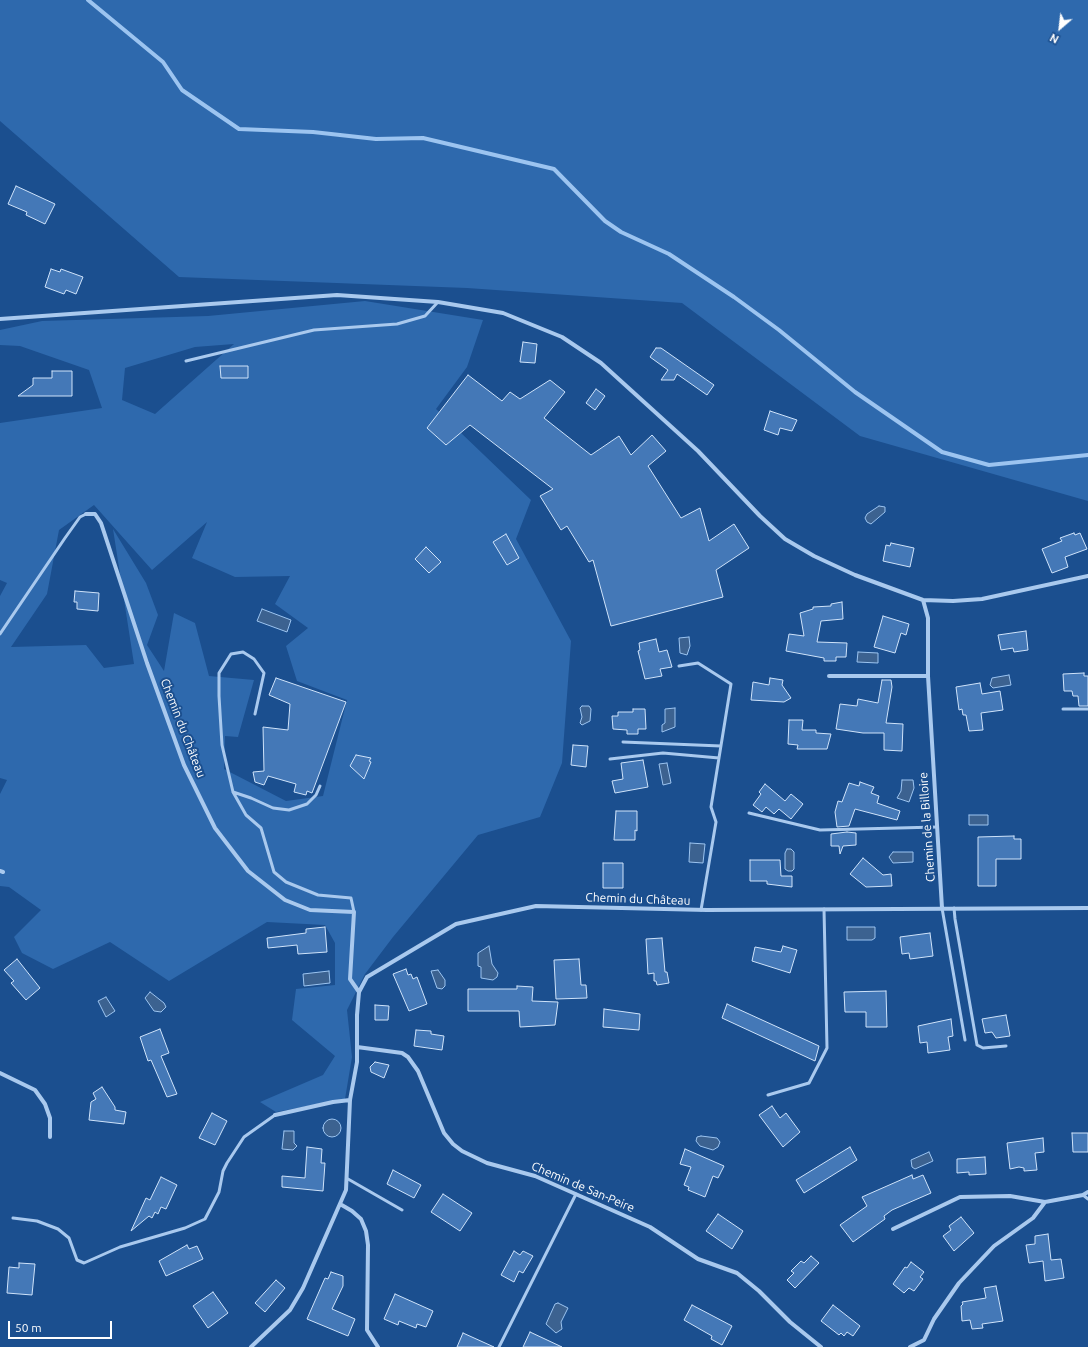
<!DOCTYPE html>
<meta charset="utf-8">
<style>
body{margin:0}
#map{position:relative;width:1088px;height:1347px;overflow:hidden;background:#1b4f8f;font-family:Ubuntu,sans-serif}
canvas{display:block}
.north{position:absolute;left:1040px;top:8px;width:40px;height:40px;-webkit-text-stroke:3px #1b4f8f;paint-order:stroke;rotate:208deg;font-size:11px;font-weight:700;line-height:16px;text-align:center;color:#fff}
.north::after{content:'';display:block;margin:auto;width:14px;height:18px;background:#fff;clip-path:polygon(50% 0,100% 100%,50% 72%,0 100%)}
.scale{position:absolute;left:8px;top:1321px;width:104px;height:18px;box-sizing:border-box;border:2px solid #fff;border-top:0;padding-left:5px;font-size:12px;line-height:14px;white-space:nowrap;color:#fff;-webkit-text-stroke:3px #1b4f8f;paint-order:stroke}
</style>
<div id="map">
<canvas width="1088" height="1347"></canvas>
<div class="north">N</div>
<div class="scale">50 m</div>
</div>
<script>
const ctx = document.querySelector('canvas').getContext('2d');
ctx.lineJoin = 'round';
function fillPath(path, color) { ctx.fillStyle = color; ctx.fill(path, 'evenodd'); }
const poly = rows => new Path2D(rows.map(r => 'M' + r).join(''));
function strokePath(path, color, width, dash) { ctx.strokeStyle = color; ctx.lineWidth = width; ctx.lineCap = dash ? 'butt' : 'round'; ctx.setLineDash(dash || []); ctx.stroke(path); }
function drawText(font, color, halo, rows, align = 'center') {
  ctx.font = font + ' Ubuntu,sans-serif'; ctx.lineWidth = 4; ctx.setLineDash([]); ctx.textBaseline = 'middle'; ctx.strokeStyle = halo; ctx.fillStyle = color; for (const [text, x, y, turn = 0] of rows) {
    ctx.save(); ctx.translate(x, y); ctx.rotate((+turn || 0) * Math.PI / 180); ctx.textAlign = isNaN(turn) ? turn : align; if (halo) ctx.strokeText(text, 0, 0); ctx.fillText(text, 0, 0); ctx.restore();
  }
}
const green = poly([
 [0,0,1088,0,1088,501,860,436,682,303,467,288,179,277,0,121],
 [365,301,483,320,467,367,436,409,531,500,516,539,571,641,562,763,540,817,478,835,393,937,365,974,347,1010,352,1057,345,1099,276,1112,260,1102,323,1075,335,1056,292,1020,296,989,335,985,335,943,325,925,267,922,169,981,110,942,53,969,22,953,14,937,41,910,9,887,0,886,0,794,7,780,0,778,0,596,7,583,0,580,0,423,102,408,89,370,20,346,0,345,0,330,42,321,208,316],
 [234,344,155,414,122,400,125,368,195,347],
 [94,505,152,570,207,522,192,558,235,577,290,576,275,604,308,628,286,646,297,681,347,700,323,796,286,801,224,769,225,736,238,737,254,680,209,676,195,623,174,613,164,671,147,645,158,615,146,583,113,529,134,664,104,668,86,645,11,647,47,594,59,530]
]);
const water = poly([
 [879,506,885,507,885,512,871,524,867,522,865,518,867,514,879,506],
 [262,609,291,620,287,632,257,621,262,609],
 [689,637,690,646,687,655,680,653,679,638,689,637],
 [858,652,878,653,878,663,857,662,858,652],
 [1009,675,1011,685,993,688,990,685,992,678,1009,675],
 [582,706,589,706,591,709,590,721,582,725,580,723,582,717,580,708,582,706],
 [675,708,675,727,662,732,662,725,665,723,665,709,675,708],
 [667,763,671,783,663,785,659,764,667,763],
 [902,780,913,780,914,788,909,802,897,798,901,791,902,780],
 [969,815,988,815,988,825,969,825,969,815],
 [690,843,705,844,703,863,689,862,690,843],
 [787,849,791,849,794,852,794,869,792,871,788,871,785,869,785,853,787,849],
 [893,852,913,852,913,862,893,863,889,857,893,852],
 [847,927,875,927,875,938,872,940,847,940,847,927],
 [489,946,492,964,498,973,497,977,493,980,481,978,481,967,478,966,478,953,489,946],
 [438,970,445,980,445,986,442,989,437,988,431,971,438,970],
 [329,971,330,983,304,986,303,974,329,971],
 [150,992,164,1003,166,1007,161,1012,154,1011,145,998,150,992],
 [106,997,115,1011,106,1017,98,1001,106,997],
 '323 1128a9 9 0 1 1 18 0a9 9 0 1 1-18 0Z',
 [284,1131,294,1131,294,1143,297,1146,293,1150,282,1149,284,1131],
 [701,1136,717,1138,720,1142,718,1147,713,1150,700,1146,696,1141,697,1137,701,1136],
 [929,1152,933,1161,915,1169,912,1167,911,1160,929,1152],
 [558,1303,568,1308,561,1322,562,1329,556,1333,546,1324,555,1304,558,1303]
]);
const stream = poly([
 [88,0,163,62,182,90,239,129,313,132,376,139,423,138,554,169,605,221,621,232,669,254,734,297,779,330,855,392,942,452,989,465,1088,455]
]);
const building = poly([
 [16,186,55,204,45,224,26,215,27,212,8,204,16,186],
 [51,269,60,272,61,269,83,277,76,294,66,290,64,294,45,287,51,269],
 [523,342,537,344,535,363,520,362,523,342],
 [656,348,661,348,714,385,707,395,677,374,674,380,661,380,668,370,650,357,656,348],
 [220,366,248,366,248,378,221,378,220,366],
 [52,371,72,371,72,396,18,396,33,385,33,378,52,378,52,371],
 [468,375,502,401,510,392,520,399,550,380,565,392,544,418,591,455,619,436,631,455,652,435,666,451,648,466,681,518,700,508,709,541,734,524,749,548,716,570,723,597,611,626,593,560,589,562,567,526,561,530,540,496,553,489,470,425,446,445,427,428,468,375],
 [596,389,605,396,595,410,586,403,596,389],
 [770,411,797,420,792,431,780,428,778,435,764,430,770,411],
 [1074,533,1075,535,1080,533,1087,549,1065,557,1068,567,1052,573,1042,549,1062,541,1060,538,1074,533],
 [506,534,519,558,507,565,493,542,506,534],
 [891,543,914,548,910,567,883,561,886,545,890,546,891,543],
 [426,547,441,562,429,573,415,559,426,547],
 [75,591,99,593,98,611,77,609,77,602,74,602,75,591],
 [842,602,843,619,821,621,817,642,847,643,846,657,836,657,836,661,824,661,824,658,786,651,789,634,804,636,800,613,813,609,813,607,831,606,831,604,842,602],
 [883,616,909,624,906,635,901,633,895,653,874,647,883,616],
 [1026,631,1028,650,1014,652,1013,648,1001,650,998,635,1026,631],
 [656,639,659,652,667,650,672,667,660,669,662,676,645,679,638,651,640,650,639,643,656,639],
 [1084,673,1084,676,1088,676,1088,706,1079,706,1078,696,1073,696,1072,691,1064,691,1063,674,1084,673],
 [276,678,346,702,312,793,307,791,306,795,294,792,296,784,268,776,264,785,255,782,253,772,264,771,263,727,288,730,290,704,269,695,276,678],
 [770,678,783,680,782,685,791,698,784,702,751,700,753,682,769,685,770,678],
 [882,680,891,680,892,687,886,723,903,724,902,751,884,750,884,733,863,733,836,729,840,704,857,706,858,699,878,703,882,680],
 [980,683,982,694,1000,691,1003,710,981,713,983,730,969,731,966,715,963,715,962,709,959,710,956,687,980,683],
 [633,709,645,709,646,729,638,729,638,734,627,734,627,730,613,729,612,716,618,716,618,712,633,712,633,709],
 [789,720,803,720,802,730,816,730,816,733,831,734,827,749,797,749,798,745,788,744,789,720],
 [573,745,588,746,586,767,571,765,573,745],
 [356,755,371,758,369,761,371,762,364,779,350,766,356,755],
 [643,760,648,787,615,793,612,781,623,779,621,763,643,760],
 [860,782,874,787,871,793,879,796,877,803,900,811,897,820,855,809,849,826,837,827,835,812,838,801,842,802,849,783,859,786,860,782],
 [765,784,785,801,791,794,803,804,791,819,779,809,774,814,766,807,762,812,753,805,761,794,759,792,765,784],
 [616,811,637,811,637,831,635,830,635,840,614,840,616,811],
 [847,832,856,833,856,845,843,846,840,854,839,846,831,846,831,834,847,832],
 [1014,836,1014,839,1021,839,1021,859,996,859,996,886,978,886,978,837,1014,836],
 [863,858,883,875,891,874,892,886,866,887,850,874,863,858],
 [750,860,780,860,781,876,792,876,792,887,767,884,767,881,750,881,750,860],
 [603,863,623,863,623,888,603,888,603,863],
 [325,927,327,952,298,954,297,945,268,948,267,938,306,933,306,929,325,927],
 [930,933,933,956,910,959,909,953,902,954,900,937,930,933],
 [662,938,665,972,667,972,669,983,657,985,656,981,654,981,654,973,648,974,646,939,662,938],
 [783,946,797,950,790,973,752,961,755,947,781,952,783,946],
 [17,959,40,988,26,1000,11,983,14,981,4,970,17,959],
 [579,959,581,985,586,985,587,998,556,999,554,960,579,959],
 [406,969,408,975,411,974,413,979,417,977,427,1004,409,1011,393,974,406,969],
 [517,986,533,987,532,1001,558,1002,555,1025,520,1027,519,1011,468,1011,468,989,517,989,517,986],
 [886,991,887,1027,866,1027,866,1012,845,1012,844,992,886,991],
 [727,1004,819,1046,815,1061,722,1018,727,1004],
 [375,1005,389,1006,388,1020,375,1020,375,1005],
 [604,1009,640,1014,639,1030,603,1027,604,1009],
 [1006,1015,1010,1036,996,1038,992,1032,985,1033,982,1019,1006,1015],
 [951,1019,953,1036,948,1037,950,1050,928,1053,927,1042,920,1043,918,1026,951,1019],
 [160,1029,169,1053,161,1056,177,1094,167,1097,151,1060,148,1061,140,1037,160,1029],
 [416,1030,431,1031,431,1034,444,1036,442,1050,414,1046,416,1030],
 [375,1062,389,1065,384,1078,371,1072,370,1067,375,1062],
 [102,1087,115,1107,115,1110,126,1112,124,1124,89,1120,91,1102,96,1099,93,1093,102,1087],
 [772,1106,780,1118,786,1113,800,1132,783,1147,759,1115,772,1106],
 [212,1113,227,1121,215,1145,199,1138,212,1113],
 [1072,1133,1088,1133,1088,1152,1073,1152,1072,1133],
 [1043,1138,1044,1152,1035,1153,1037,1170,1024,1171,1024,1168,1019,1167,1010,1169,1007,1143,1043,1138],
 [307,1147,322,1149,321,1163,325,1163,323,1191,282,1187,282,1176,305,1178,307,1147],
 [850,1147,857,1160,804,1193,796,1180,850,1147],
 [685,1149,724,1166,718,1178,713,1176,705,1197,688,1190,689,1187,684,1185,691,1167,680,1164,685,1149],
 [985,1157,986,1174,969,1175,969,1172,957,1173,957,1159,985,1157],
 [393,1170,421,1185,414,1198,387,1184,393,1170],
 [912,1175,913,1179,923,1175,931,1193,892,1210,884,1216,885,1219,853,1242,840,1225,867,1206,862,1197,912,1175],
 [161,1177,177,1185,166,1209,161,1207,158,1214,155,1212,152,1218,149,1216,131,1231,146,1198,150,1200,161,1177],
 [443,1194,472,1213,460,1231,431,1212,443,1194],
 [718,1214,743,1231,732,1249,706,1231,718,1214],
 [961,1217,974,1233,954,1251,943,1236,951,1230,949,1226,961,1217],
 [1048,1234,1051,1260,1061,1259,1064,1278,1045,1281,1043,1261,1029,1263,1026,1245,1035,1244,1035,1236,1048,1234],
 [187,1245,189,1249,197,1246,203,1259,166,1276,159,1261,187,1245],
 [514,1251,520,1255,523,1251,533,1256,523,1273,519,1271,514,1282,501,1275,514,1251],
 [811,1256,819,1263,795,1288,787,1280,794,1273,791,1271,801,1261,804,1263,811,1256],
 [911,1262,924,1272,920,1277,923,1279,914,1291,909,1288,904,1293,893,1284,905,1267,907,1268,911,1262],
 [19,1263,35,1264,32,1295,7,1293,9,1267,19,1268,19,1263],
 [331,1272,343,1276,343,1286,332,1309,355,1319,348,1336,307,1319,325,1278,328,1279,331,1272],
 [276,1280,285,1288,265,1312,255,1303,276,1280],
 [996,1286,1003,1321,982,1324,983,1328,972,1329,970,1320,962,1321,961,1306,963,1304,962,1302,986,1298,984,1288,996,1286],
 [213,1292,228,1313,208,1328,193,1306,213,1292],
 [395,1294,433,1311,426,1327,417,1324,416,1328,399,1321,398,1325,384,1319,395,1294],
 [692,1305,732,1326,722,1345,711,1339,712,1336,684,1320,692,1305],
 [833,1305,860,1326,853,1336,847,1332,844,1336,841,1333,839,1335,821,1321,833,1305],
 [530,1332,562,1347,523,1347,530,1332],
 [463,1333,494,1347,457,1347,463,1333]
]);
const lane = poly([
 [186,361,314,330,397,324,425,316,438,302],
 [0,634,65,538,80,517,86,514],
 [679,666,698,663,731,684,711,807,716,822,701,910],
 [1063,709,1088,709],
 [255,714,264,673,254,659,243,652,231,654,219,673,219,696,222,745,233,792,246,815,261,828,274,872,286,882,318,895,351,898,354,912],
 [623,742,721,746],
 [610,759,663,753,719,758],
 [233,792,251,798,273,808,289,810,307,804,316,795,320,786],
 [749,813,820,830,937,827],
 [942,908,965,1040],
 [954,908,955,919,977,1045,983,1048,1006,1046],
 [768,1095,809,1083,827,1048,824,909],
 [348,1179,402,1210],
 [1083,1195,1088,1199],
 [13,1218,37,1221,58,1229,69,1238,77,1260,84,1263,120,1247,185,1228,205,1219,219,1192,223,1171,227,1163,244,1137,275,1115],
 [499,1347,576,1194]
]);
const street = poly([
 [0,319,337,295,438,302,503,313,562,337,601,363,698,451,760,516,785,539,814,556,855,575,923,600,953,601,982,599,1088,576],
 [86,514,95,514,101,523,147,663,184,765,215,828,248,871,285,900,310,910,354,912,350,979,359,992],
 [923,600,928,618,928,676,942,908],
 [829,676,928,676],
 [0,871,3,872],
 [357,1047,402,1053,408,1057,418,1071,444,1133,453,1144,462,1151,487,1163,535,1176,650,1227,698,1259,737,1273,759,1291,790,1322,821,1347],
 [0,1073,35,1090,45,1104,50,1118,50,1137],
 [275,1115,333,1102,350,1100],
 [340,1204,352,1211,361,1219,366,1231,368,1245,367,1330,378,1347],
 [893,1229,960,1197,1010,1196,1045,1202,1083,1195,1088,1192],
 [251,1347,290,1310,303,1288,346,1190,350,1100,357,1062,357,1015,359,992,367,977,456,924,536,906,707,910,1088,908],
 [910,1347,924,1340,934,1319,959,1283,994,1246,1033,1218,1045,1202]
]);
const streetNames = [
 ["Chemin du Château",183,728,69],
 ["Chemin de la Billoire",927,827,-94],
 ["Chemin du Château",638,899,2],
 ["Chemin de San-Peire",583,1187,23]
];
fillPath(green, '#2e69ad');
fillPath(water, '#3c6290');
strokePath(water, '#9cc4f0', 1);
strokePath(stream, '#9cc4f0', 4);
fillPath(building, '#4478b7');
strokePath(building, '#cfe3fa', 1);
strokePath(lane, '#a9c9ee', 3);
strokePath(street, '#a9c9ee', 4);
drawText('12px', '#fff', '#1b4f8f', streetNames);
</script>
